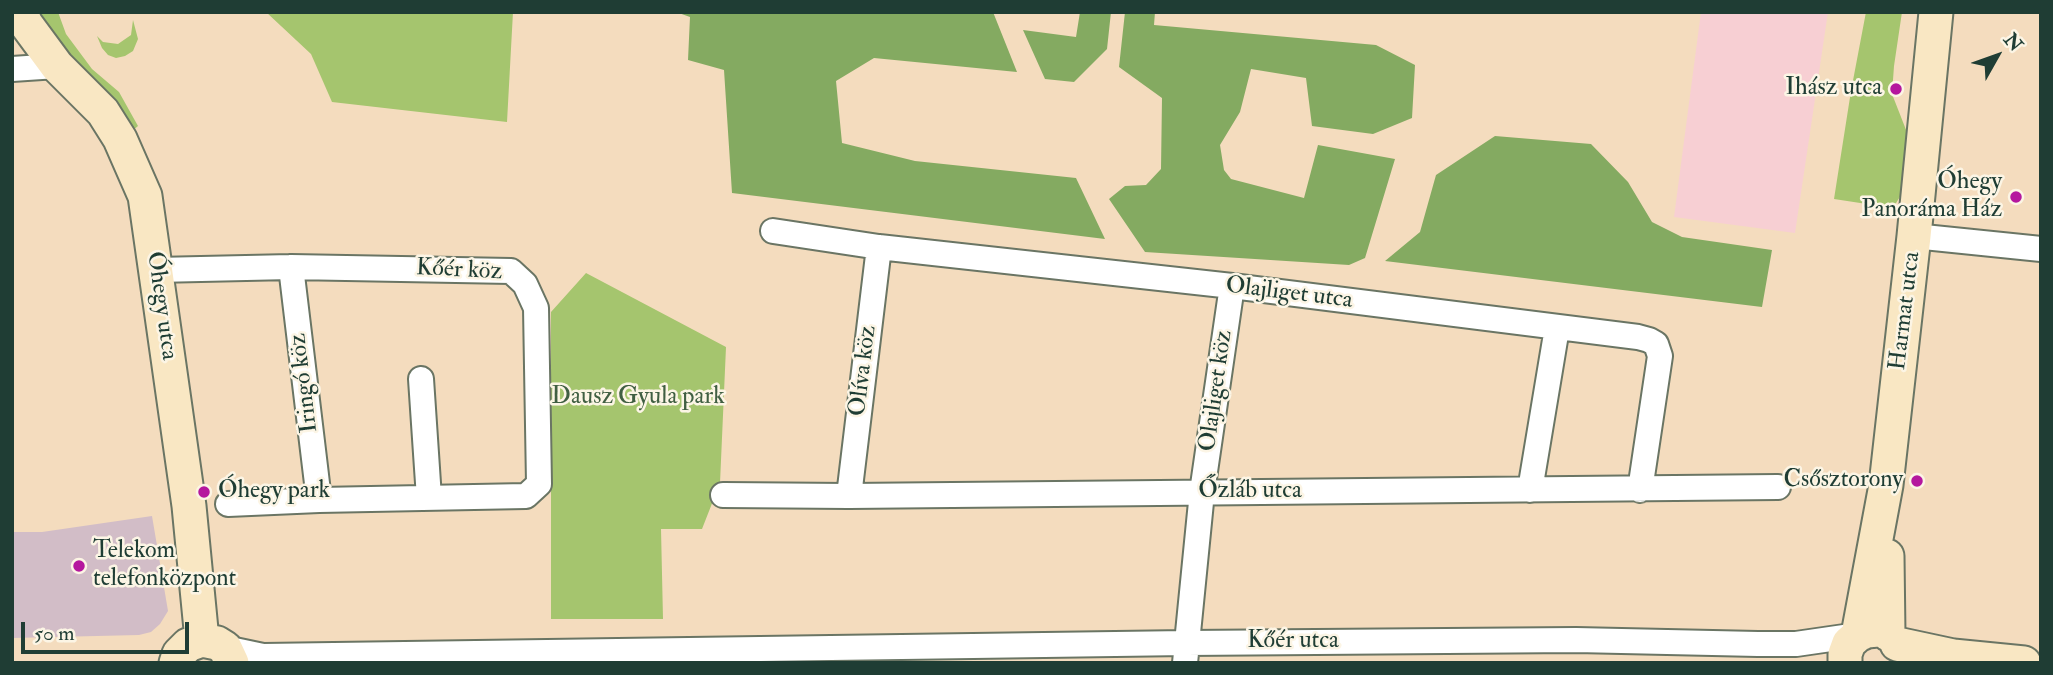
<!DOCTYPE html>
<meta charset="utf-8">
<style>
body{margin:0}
#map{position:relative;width:2053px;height:675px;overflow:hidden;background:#f4dcbe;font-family:"IM FELL Double Pica",serif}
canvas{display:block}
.frame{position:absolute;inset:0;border:14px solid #1f3d34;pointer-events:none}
.north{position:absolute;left:1962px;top:21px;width:70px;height:70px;-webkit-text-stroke:5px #fcf5e5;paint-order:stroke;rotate:50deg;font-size:19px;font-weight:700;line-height:28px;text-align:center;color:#1f3d34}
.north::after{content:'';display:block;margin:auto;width:24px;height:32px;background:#1f3d34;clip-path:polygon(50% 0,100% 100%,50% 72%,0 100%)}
.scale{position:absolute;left:21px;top:622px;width:168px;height:32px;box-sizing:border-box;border:4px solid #1f3d34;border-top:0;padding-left:9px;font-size:21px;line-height:24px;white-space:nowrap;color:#1f3d34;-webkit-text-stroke:5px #fcf5e5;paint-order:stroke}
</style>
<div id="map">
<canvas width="2053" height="675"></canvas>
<div class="frame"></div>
<div class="north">N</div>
<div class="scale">50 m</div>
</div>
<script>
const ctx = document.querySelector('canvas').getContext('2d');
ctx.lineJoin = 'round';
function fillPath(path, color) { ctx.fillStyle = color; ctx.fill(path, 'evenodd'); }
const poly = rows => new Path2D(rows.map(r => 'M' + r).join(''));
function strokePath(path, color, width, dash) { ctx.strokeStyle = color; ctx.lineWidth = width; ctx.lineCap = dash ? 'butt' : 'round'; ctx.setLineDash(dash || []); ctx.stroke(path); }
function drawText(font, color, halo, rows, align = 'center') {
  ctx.font = font + ' "IM FELL Double Pica",serif'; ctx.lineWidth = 5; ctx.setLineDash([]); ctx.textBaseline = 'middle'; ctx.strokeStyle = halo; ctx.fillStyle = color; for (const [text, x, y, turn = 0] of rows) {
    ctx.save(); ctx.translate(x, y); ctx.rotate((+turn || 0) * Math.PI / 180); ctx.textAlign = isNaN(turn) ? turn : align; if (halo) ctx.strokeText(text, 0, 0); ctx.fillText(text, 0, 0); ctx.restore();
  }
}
const built = poly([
 [1701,12,1828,12,1795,233,1674,217]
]);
const industrial = poly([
 [152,516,168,611,160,624,151,632,139,635,12,638,12,532,42,532]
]);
const green = poly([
 [39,12,58,12,66,34,92,69,119,92,138,126,131,132,54,36],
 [266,12,513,12,507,122,332,102,311,54],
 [1866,12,1902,12,1894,66,1892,94,1910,140,1901,195,1893,208,1834,199,1851,91],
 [133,20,138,39,133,51,125,56,116,58,108,55,102,48,97,36,103,42,118,44,131,35],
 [586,273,726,347,720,483,702,529,661,529,663,619,551,619,551,312]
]);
const forest = poly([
 [676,12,993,12,1017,72,874,58,836,81,842,143,915,161,1076,178,1105,239,732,193,724,70,688,60,690,17],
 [1080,12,1111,12,1107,49,1074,82,1045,79,1023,30,1076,37],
 [1125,12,1155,12,1154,25,1376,45,1415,65,1412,118,1373,134,1312,126,1306,78,1251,69,1240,112,1220,145,1224,170,1231,179,1304,198,1318,145,1395,159,1365,258,1349,265,1145,252,1109,199,1125,186,1146,185,1161,169,1162,98,1119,67],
 [1495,136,1591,144,1628,182,1652,222,1682,237,1772,250,1762,307,1385,261,1420,232,1436,175]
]);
const street = poly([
 [12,69,57,66],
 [773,231,879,247,1232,286,1638,337,1649,340,1656,344,1660,356,1640,490],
 [1914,236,2041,249],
 [291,267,319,500],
 [156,270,291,267,511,271,525,284,536,308,539,484,526,496,319,500,228,504],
 [421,379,429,498],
 [1530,490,1557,328],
 [723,495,849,496,1778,487],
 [849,496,879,247],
 [225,648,263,656,1186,643,1576,640,1758,644,1796,644,1858,635],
 [1185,663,1202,492,1232,286]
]);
const secondary = poly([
 [20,12,26,24,57,66,103,112,120,139,145,196,189,506,202,640],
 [1887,556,1888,634],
 [1858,635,1886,485,1914,236,1936,12],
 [1897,644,1953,656,2024,663],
 [176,663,179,654,188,645,202,640,217,643,225,648,232,663],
 [1845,663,1845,654,1849,643,1858,635,1867,631,1878,630]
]);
const markers = [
 [1896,89,7,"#b5179e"],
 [2016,197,7,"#b5179e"],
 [1917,481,7,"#b5179e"],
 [204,492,7,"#b5179e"],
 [79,566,7,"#b5179e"]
];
const poiNames = [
 ["Ihász utca",1882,89],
 ["Óhegy",2002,183],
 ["Panoráma Ház",2002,211],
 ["Csősztorony",1903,481],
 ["Óhegy park",218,492,"left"],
 ["Telekom",93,552,"left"],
 ["telefonközpont",93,580,"left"]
];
const streetNames = [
 ["Kőér köz",459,271,3],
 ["Olajliget utca",1289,294,7],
 ["Óhegy utca",161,306,82],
 ["Harmat utca",1906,311,-83],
 ["Olíva köz",864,371,-83],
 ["Iringó köz",305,383,-97],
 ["Olajliget köz",1217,391,-82],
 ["Őzláb utca",1250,492],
 ["Kőér utca",1293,642]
];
const parkNames = [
 ["Dausz Gyula park",638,398]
];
fillPath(built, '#f7cfd3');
fillPath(industrial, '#d2bdc7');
fillPath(green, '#a5c56e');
fillPath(forest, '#84aa61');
strokePath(street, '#6a7564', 28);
strokePath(secondary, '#6a7564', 37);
strokePath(street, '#fff', 24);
strokePath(secondary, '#f9e7c3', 33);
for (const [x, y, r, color] of markers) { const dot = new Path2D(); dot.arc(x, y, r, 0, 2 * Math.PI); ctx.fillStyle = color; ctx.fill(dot); strokePath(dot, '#fcf5e5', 2.5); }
drawText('24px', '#1f3d34', '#fcf5e5', poiNames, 'right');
drawText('24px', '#1f3d34', '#fcf5e5', streetNames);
drawText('24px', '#405f42', '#fcf5e5', parkNames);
</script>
